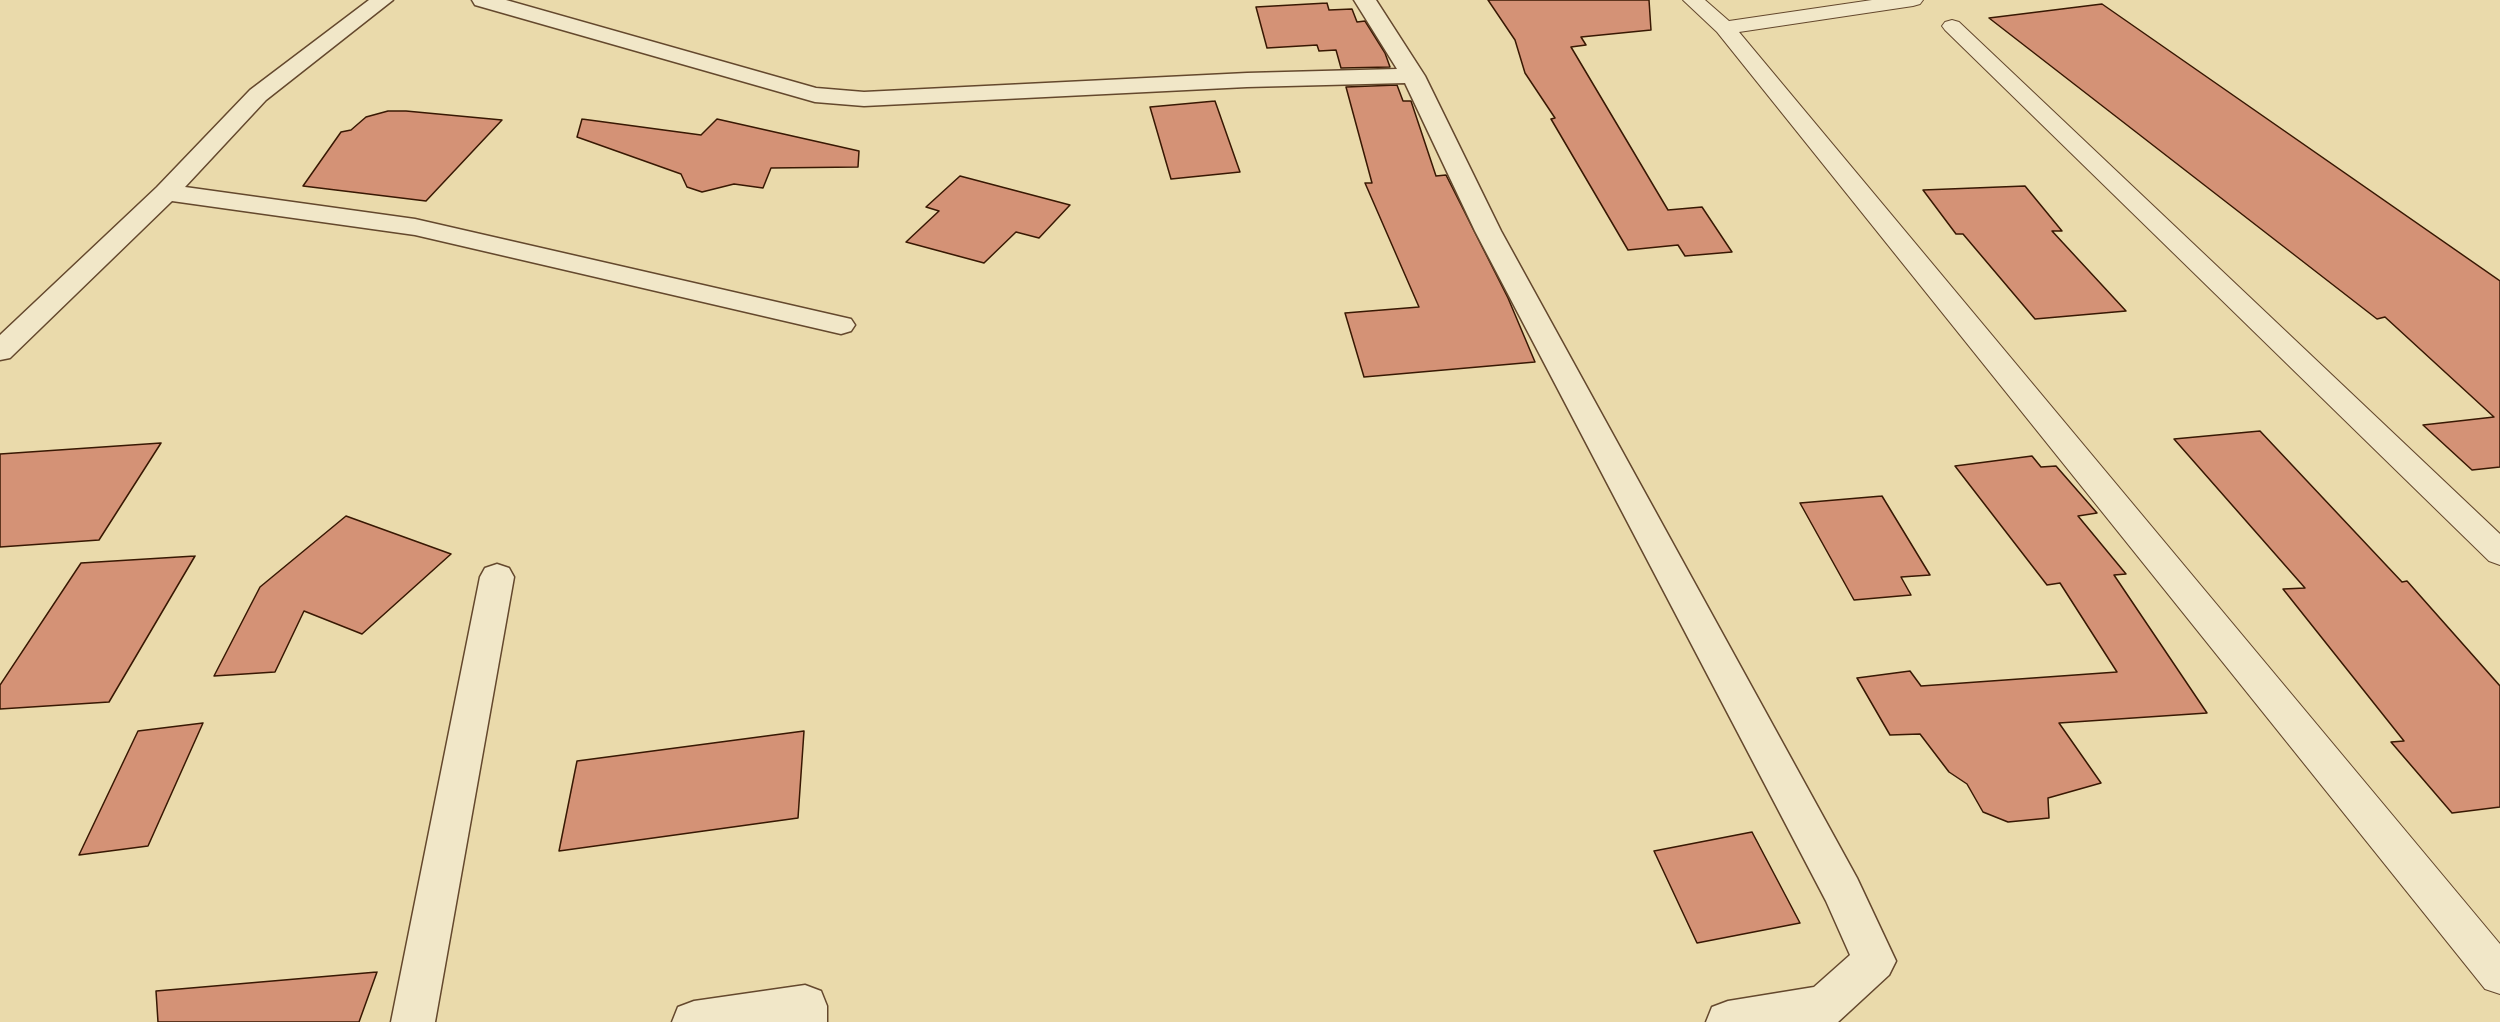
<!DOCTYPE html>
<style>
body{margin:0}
canvas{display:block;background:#eadaab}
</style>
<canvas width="2500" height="1022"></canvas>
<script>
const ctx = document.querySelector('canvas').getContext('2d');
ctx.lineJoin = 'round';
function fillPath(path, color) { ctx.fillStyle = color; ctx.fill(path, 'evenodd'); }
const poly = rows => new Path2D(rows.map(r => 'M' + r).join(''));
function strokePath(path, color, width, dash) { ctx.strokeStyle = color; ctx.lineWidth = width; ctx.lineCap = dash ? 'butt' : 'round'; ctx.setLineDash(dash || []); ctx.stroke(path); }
const building = poly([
 [1488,0,1649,0,1651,30,1581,37,1586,45,1571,47,1668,210,1702,207,1732,252,1685,256,1678,245,1628,250,1551,119,1555,118,1525,73,1515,40,1488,0],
 [1327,3,1329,10,1352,9,1357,22,1365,21,1385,53,1390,67,1341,68,1336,50,1319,51,1317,45,1267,48,1256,7,1327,3],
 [2102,4,2500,281,2500,467,2472,470,2423,425,2494,417,2385,317,2377,319,1989,18,2102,4],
 [1397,85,1403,101,1411,101,1436,176,1446,175,1508,298,1535,362,1364,377,1345,313,1419,307,1365,183,1372,183,1346,87,1397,85],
 [1215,101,1240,172,1171,179,1150,107,1215,101],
 [388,111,406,111,502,120,426,201,303,186,341,132,351,130,366,117,388,111],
 [582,119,701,135,717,119,859,151,858,167,771,168,763,188,734,184,702,192,687,187,681,174,577,137,582,119],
 [960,176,1070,205,1039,238,1016,232,984,263,906,242,939,211,926,207,960,176],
 [2025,186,2062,231,2052,231,2126,311,2035,319,1963,234,1956,234,1923,190,2025,186],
 [2260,431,2402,582,2407,581,2500,686,2500,807,2452,813,2391,742,2404,741,2283,589,2305,588,2174,439,2260,431],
 [161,443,99,540,0,547,0,454,161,443],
 [2032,456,2041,467,2056,466,2097,513,2078,516,2126,574,2114,575,2207,713,2059,723,2101,783,2048,798,2049,818,2008,822,1983,812,1967,784,1949,772,1920,734,1890,735,1857,678,1910,671,1921,686,2117,672,2060,583,2047,585,1955,466,2032,456],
 [1882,496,1930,575,1901,577,1911,595,1854,600,1800,503,1882,496],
 [346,516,451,554,362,634,304,611,275,672,214,676,260,587,346,516],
 [195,556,109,702,0,709,0,685,81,563,195,556],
 [203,723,148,846,79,855,138,731,203,723],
 [804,731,798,818,559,851,577,761,804,731],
 [1752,832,1800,923,1697,943,1654,851,1752,832],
 [377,972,359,1022,158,1022,156,991,377,972]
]);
const lane = poly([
 [1683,0,1705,0,1729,21,1872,0,1923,0,1920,4,1913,6,1739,32,2500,944,2500,994,2485,989,1717,32,1683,0],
 [1952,20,1959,22,2500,534,2500,565,2489,561,1945,30,1942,26,1945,22,1952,20]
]);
const street = poly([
 [369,0,393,0,266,100,185,187,415,219,851,319,855,325,851,331,841,334,415,235,172,201,10,358,0,360,0,335,157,187,250,90,369,0],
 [472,0,506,0,816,88,864,92,1247,73,1397,69,1354,0,1376,0,1425,76,1501,231,1857,878,1896,961,1889,975,1838,1022,1706,1022,1712,1007,1728,1001,1814,987,1850,955,1826,901,1475,231,1405,83,1247,87,864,106,815,102,475,5,472,0],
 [497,564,509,568,514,577,435,1022,391,1022,480,577,485,568,497,564],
 [805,985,821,991,827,1006,827,1022,672,1022,678,1007,694,1001,805,985]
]);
fillPath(building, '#d49276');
strokePath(building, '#381803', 1.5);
strokePath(lane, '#64482d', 2);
strokePath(street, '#64482d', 3);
fillPath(lane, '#f1e7c8');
fillPath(street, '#f1e7c8');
</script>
